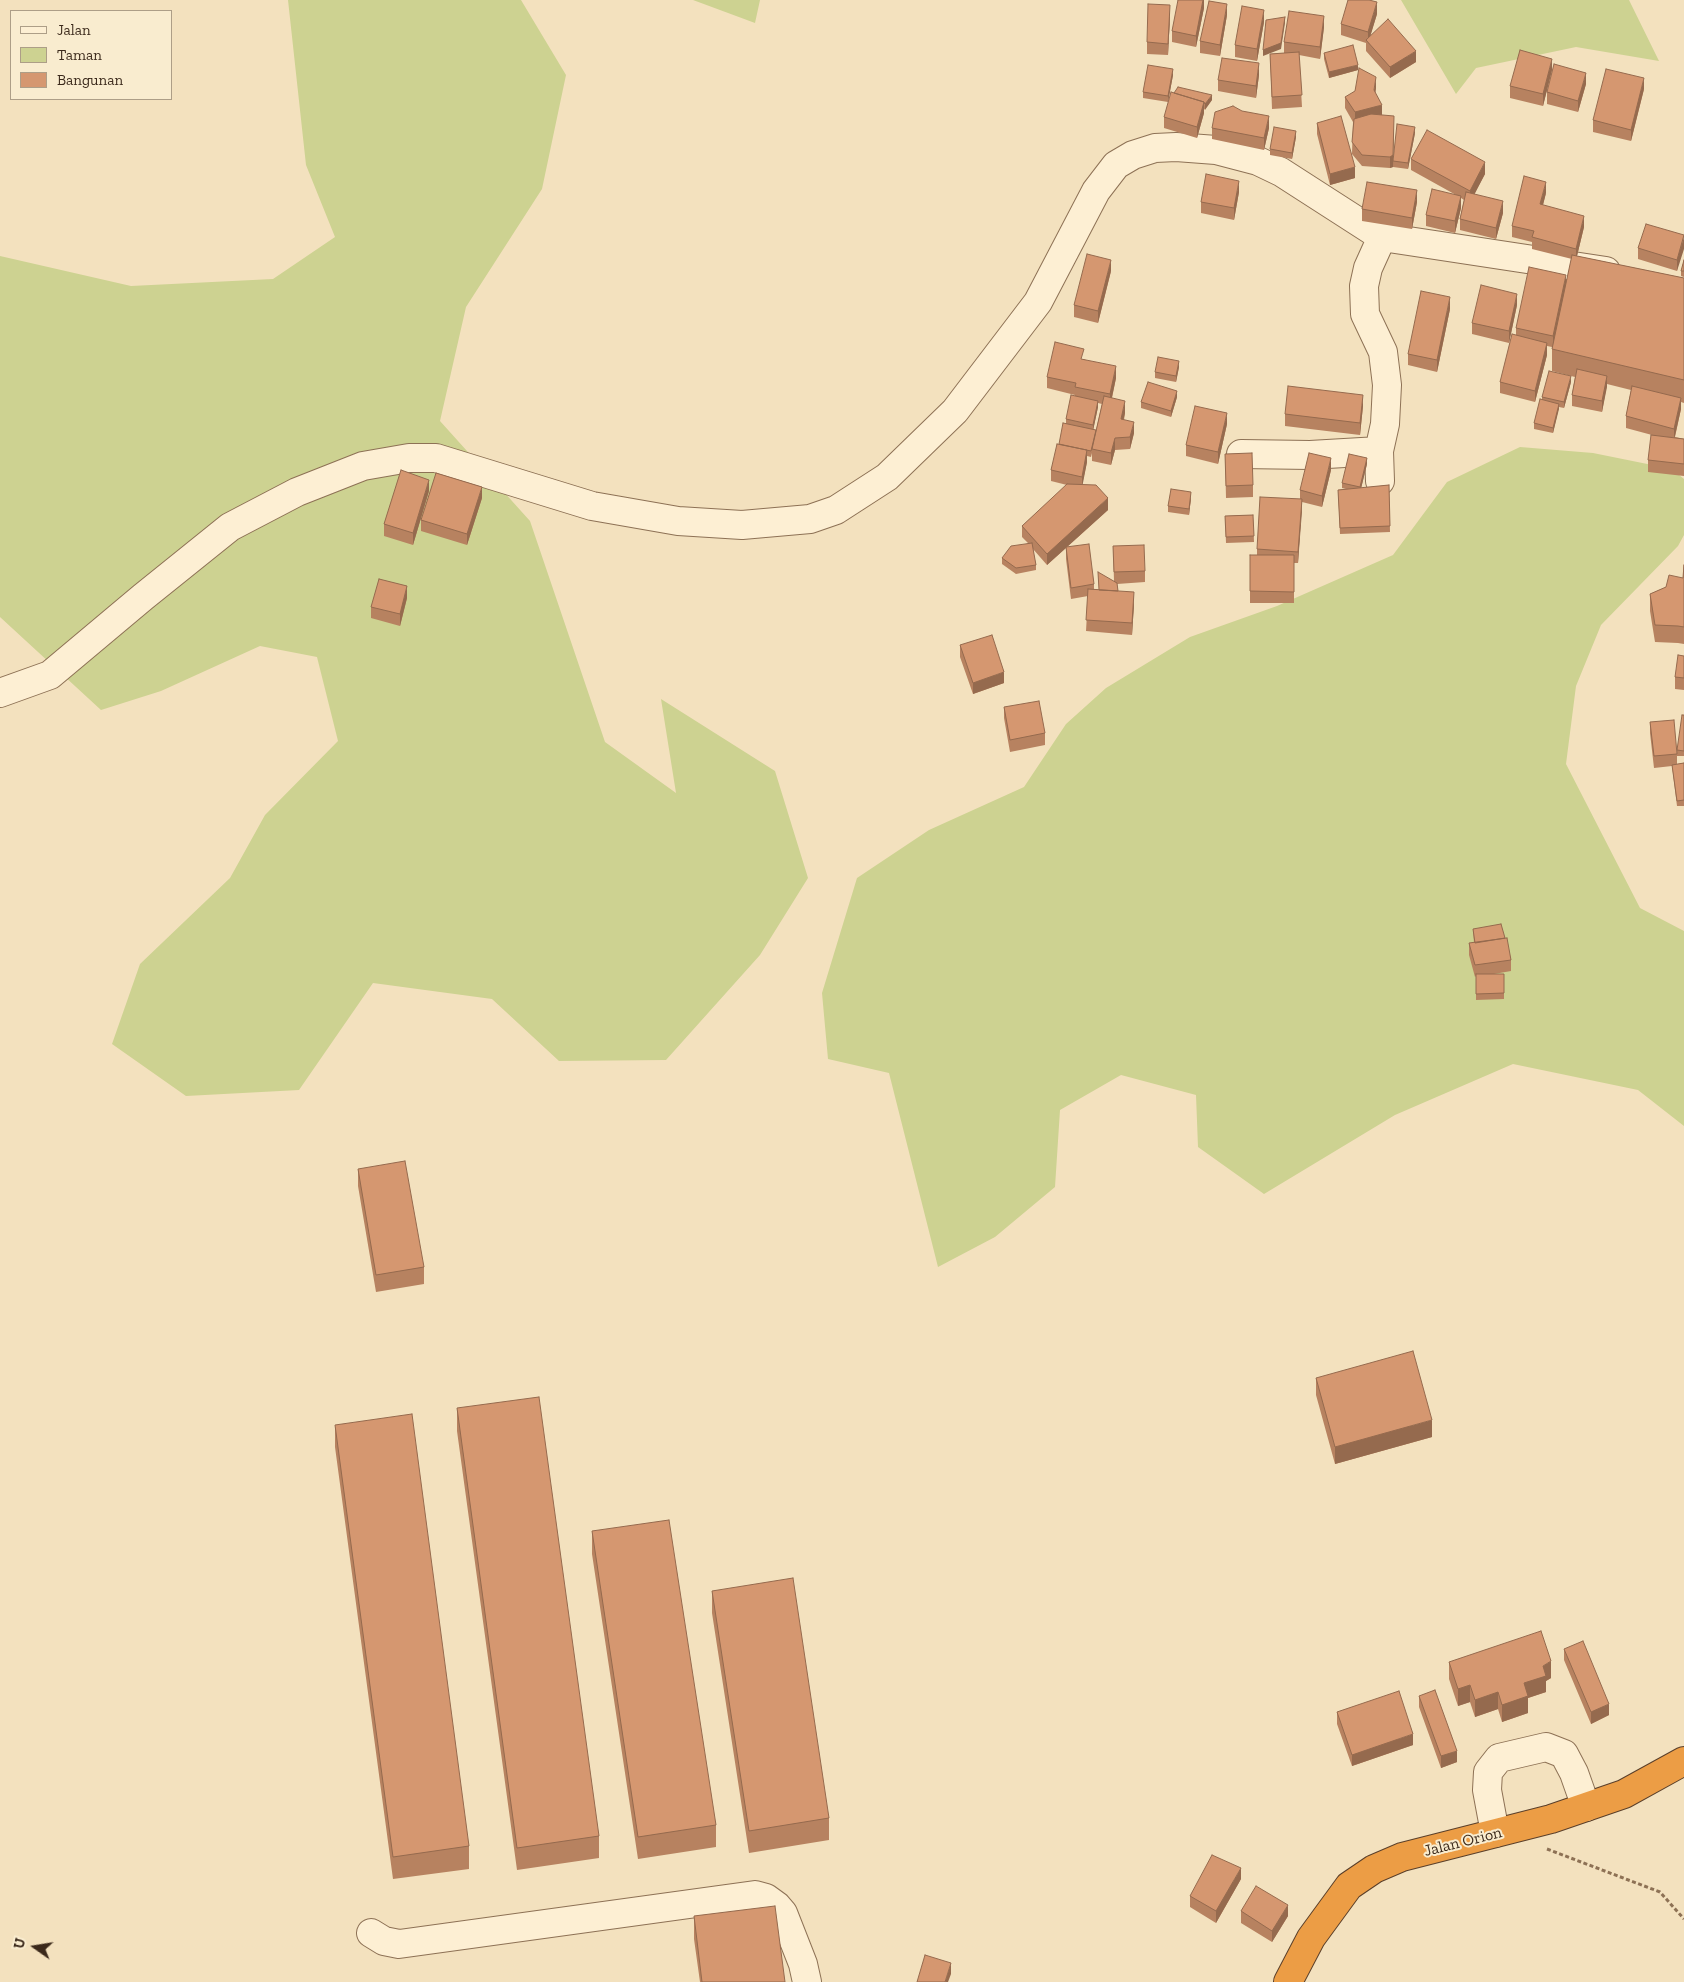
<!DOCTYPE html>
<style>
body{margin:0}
#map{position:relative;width:1684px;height:1982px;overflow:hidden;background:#f3e1be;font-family:"Zilla Slab",serif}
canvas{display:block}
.legend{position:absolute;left:10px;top:10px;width:162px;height:90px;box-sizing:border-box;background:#f9eccf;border:1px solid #ad9e87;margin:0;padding:6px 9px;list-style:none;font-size:15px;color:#3b291b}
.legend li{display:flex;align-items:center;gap:10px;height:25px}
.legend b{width:25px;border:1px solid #ad9e87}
.north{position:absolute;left:10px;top:1922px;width:50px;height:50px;-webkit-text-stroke:4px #f9eccf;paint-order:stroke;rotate:283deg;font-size:14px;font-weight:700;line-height:20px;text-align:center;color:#3b291b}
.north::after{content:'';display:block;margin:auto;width:18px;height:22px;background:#3b291b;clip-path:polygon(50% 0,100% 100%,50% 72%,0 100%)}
</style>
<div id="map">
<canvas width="1684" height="1982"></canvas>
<ul class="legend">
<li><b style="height:6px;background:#fdefd3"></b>Jalan</li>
<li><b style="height:14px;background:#cdd291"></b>Taman</li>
<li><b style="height:14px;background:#d59770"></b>Bangunan</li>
</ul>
<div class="north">U</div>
</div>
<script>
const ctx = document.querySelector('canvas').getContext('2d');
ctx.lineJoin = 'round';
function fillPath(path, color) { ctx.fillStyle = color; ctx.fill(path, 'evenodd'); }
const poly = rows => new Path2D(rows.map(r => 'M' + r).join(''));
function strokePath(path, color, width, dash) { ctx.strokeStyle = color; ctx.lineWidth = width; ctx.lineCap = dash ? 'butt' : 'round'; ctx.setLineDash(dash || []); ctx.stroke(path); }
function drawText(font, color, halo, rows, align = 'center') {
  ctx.font = font + ' "Zilla Slab",serif'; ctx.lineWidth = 4; ctx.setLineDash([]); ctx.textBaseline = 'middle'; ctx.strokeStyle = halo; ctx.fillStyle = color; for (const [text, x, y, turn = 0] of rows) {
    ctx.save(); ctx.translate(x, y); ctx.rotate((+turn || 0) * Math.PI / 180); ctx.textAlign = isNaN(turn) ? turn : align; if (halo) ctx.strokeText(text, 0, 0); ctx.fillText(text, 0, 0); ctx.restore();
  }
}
const green = poly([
 [288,0,521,0,566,75,542,189,466,307,440,421,530,521,605,742,676,793,661,699,775,771,808,878,760,955,666,1060,559,1061,492,999,373,983,299,1090,186,1096,112,1044,140,964,230,878,265,815,338,741,317,657,260,646,161,691,101,710,0,617,0,256,131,286,273,279,335,237,306,165],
 [693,0,760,0,755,23],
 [1401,0,1629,0,1659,61,1576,47,1476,68,1456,94],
 [1520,447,1593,453,1672,469,1684,479,1684,535,1678,546,1601,625,1576,686,1566,764,1640,908,1684,931,1684,1126,1638,1090,1513,1064,1395,1115,1264,1194,1198,1147,1196,1095,1121,1075,1060,1110,1055,1187,995,1237,938,1267,889,1073,828,1059,822,993,857,878,929,830,1024,787,1066,724,1106,688,1190,637,1277,606,1393,555,1447,482]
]);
const path = poly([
 [1547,1849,1660,1892,1684,1919]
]);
const minor = poly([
 [1241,454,1310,455,1379,451],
 [1380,481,1379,451,1385,424,1387,385,1383,352,1365,314,1364,286,1368,268,1382,237],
 [0,693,50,675,143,597,230,527,297,492,363,466,409,458,436,458,592,506,678,521,742,525,810,519,836,510,887,477,955,411,1038,302,1096,191,1116,165,1133,155,1155,148,1176,147,1216,150,1258,161,1281,172,1382,237,1606,271],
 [1495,1833,1487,1790,1488,1772,1499,1758,1546,1747,1564,1754,1574,1773,1586,1807],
 [371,1933,384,1941,399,1944,755,1895,766,1898,777,1906,783,1913,803,1964,807,1982]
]);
const highway = poly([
 [1288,1982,1311,1938,1349,1886,1374,1869,1402,1857,1551,1819,1624,1794,1684,1761]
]);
const wall = poly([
 [1204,0,1204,8,1196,47,1172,42,1172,31],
 [1377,14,1370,36,1416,62,1390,78,1366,51,1366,43,1341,35,1341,24],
 [1227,15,1220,56,1200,53,1200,41],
 [1170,16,1168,55,1147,54,1147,42],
 [1264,22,1257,61,1235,57,1235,45],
 [1324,27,1320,59,1299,55,1302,107,1272,109,1270,54,1284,53,1284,42],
 [1324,53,1358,70,1329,78,1324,59],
 [1552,70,1543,106,1510,98,1510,86],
 [1173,75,1168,102,1143,98,1143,92],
 [1259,75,1256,98,1218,91,1218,80],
 [1586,84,1578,112,1547,104,1547,92],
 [1376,88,1375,93,1393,160,1415,133,1408,169,1393,167,1390,168,1362,166,1352,154,1353,122,1345,108,1345,97],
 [1644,89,1631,141,1593,132,1593,120],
 [1212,100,1204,110,1204,113,1197,138,1164,128,1164,117],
 [1317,123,1355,178,1330,185,1317,134],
 [1212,128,1269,128,1264,150,1212,139],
 [1296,137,1292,159,1270,155,1270,149],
 [1411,159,1485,174,1474,194,1503,213,1496,239,1460,230,1460,219,1464,200,1461,198,1461,208,1455,233,1426,226,1426,215,1456,195,1411,170],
 [1239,192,1234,220,1201,213,1201,202],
 [1546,193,1543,205,1584,227,1577,256,1684,278,1684,403,1681,402,1681,409,1675,437,1684,439,1684,476,1648,472,1648,460,1652,435,1626,428,1626,416,1631,390,1607,384,1602,412,1572,406,1572,395,1575,377,1552,371,1552,347,1547,346,1547,355,1535,402,1500,393,1500,382,1516,335,1516,328,1566,282,1572,259,1532,249,1532,242,1512,237,1512,226],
 [1417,202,1412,229,1362,221,1362,209],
 [1684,235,1677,271,1638,259,1638,248],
 [1684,260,1684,277,1681,276,1681,271],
 [1111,271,1098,323,1074,317,1074,305],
 [1517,305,1509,343,1472,334,1472,323],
 [1450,309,1437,372,1408,365,1408,354],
 [1084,359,1116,378,1112,398,1125,413,1124,420,1134,433,1130,449,1115,450,1111,465,1092,461,1092,453,1091,457,1087,456,1087,462,1082,485,1108,510,1067,547,1094,584,1094,589,1099,590,1114,581,1113,546,1145,571,1145,582,1117,584,1118,591,1134,604,1132,635,1086,631,1088,596,1071,599,1066,559,1066,548,1047,565,1033,549,1036,565,1036,570,1016,574,1002,564,1002,558,1028,543,1022,537,1022,526,1067,485,1051,481,1051,470,1066,424,1066,419,1075,395,1047,388,1047,377],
 [1098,403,1102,404,1096,430,1093,430,1098,407],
 [1179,367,1176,382,1155,378,1155,372],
 [1571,382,1564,408,1559,407,1553,433,1534,429,1534,423,1542,400,1542,397],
 [1177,397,1171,417,1141,408,1141,402],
 [1363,406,1360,435,1285,426,1285,414],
 [1227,424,1218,464,1186,456,1186,445],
 [1225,454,1253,485,1253,497,1226,498],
 [1367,464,1361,488,1389,485,1390,532,1340,534,1338,490,1346,489,1342,488,1342,483],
 [1331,470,1322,507,1302,502,1298,563,1294,563,1294,603,1250,603,1250,555,1257,555,1257,549,1300,499,1300,490],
 [429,491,413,545,384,536,384,524],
 [482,498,467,545,421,531,421,520],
 [1191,498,1189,515,1168,512,1168,506],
 [1253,515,1254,542,1226,543,1225,516],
 [1684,565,1684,644,1678,643,1655,642,1650,611,1650,594,1666,587,1683,578],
 [407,598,400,626,371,618,371,607],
 [960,645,1004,683,973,694,960,657],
 [1684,656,1684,690,1675,689,1675,677],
 [1004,707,1045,733,1045,745,1010,752,1004,718],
 [1684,715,1684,756,1677,756,1677,750],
 [1650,722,1677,754,1677,764,1684,763,1684,806,1677,806,1672,766,1654,768,1650,733],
 [1473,929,1505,938,1511,960,1511,971,1494,974,1504,974,1504,999,1476,1000,1476,976,1475,977,1469,955,1469,943,1474,943],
 [358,1169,424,1267,424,1284,376,1292,358,1186],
 [1316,1378,1432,1437,1335,1464,1316,1395],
 [457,1408,599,1836,599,1858,517,1870,457,1431],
 [335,1425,469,1846,469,1869,393,1879,335,1447],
 [592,1531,716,1825,716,1847,638,1859,592,1554],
 [712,1591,829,1818,829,1840,749,1853,712,1613],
 [1564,1649,1609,1715,1591,1724,1564,1660],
 [1449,1662,1551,1678,1546,1681,1546,1692,1528,1698,1528,1713,1502,1722,1498,1709,1475,1717,1470,1702,1458,1706,1449,1679],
 [1419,1696,1457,1762,1441,1768,1419,1707],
 [1337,1712,1413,1745,1352,1766,1337,1724],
 [1241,1879,1216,1923,1190,1907,1190,1896],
 [1241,1911,1288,1916,1272,1942,1241,1923],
 [694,1916,785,1982,700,1982,694,1939]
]);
const shadedWall = poly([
 [1203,0,1204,0,1204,8,1196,47,1196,36],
 [1377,2,1377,14,1368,44,1368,32],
 [1227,4,1227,15,1220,56,1220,45],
 [1170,5,1170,16,1168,55,1168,44],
 [1264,10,1264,22,1257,61,1257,49],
 [1324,16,1324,27,1320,59,1320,47],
 [1285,17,1285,23,1281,49,1263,56,1263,50],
 [1416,51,1416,62,1390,78,1390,67],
 [1552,59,1552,70,1543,106,1543,94],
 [1259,63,1259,75,1256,98,1256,86],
 [1358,65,1358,70,1329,78,1329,72],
 [1173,69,1173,75,1168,102,1168,96],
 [1586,73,1586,84,1578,112,1578,101],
 [1376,77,1376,88,1374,102,1374,90],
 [1644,78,1644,89,1631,141,1631,130],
 [1212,95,1212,100,1205,110,1205,104],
 [1204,102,1204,113,1197,138,1197,127],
 [1382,105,1382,116,1355,124,1355,112],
 [1269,116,1269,128,1264,150,1264,138],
 [1394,127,1393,167,1390,168,1390,157],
 [1415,127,1415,133,1408,169,1408,163],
 [1296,131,1296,137,1292,159,1292,153],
 [1485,162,1485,174,1470,203,1470,191],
 [1355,167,1355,178,1330,185,1330,174],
 [1239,181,1239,192,1234,220,1234,208],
 [1546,182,1546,193,1540,216,1540,204],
 [1417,190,1417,202,1412,229,1412,218],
 [1461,196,1461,208,1455,233,1455,221],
 [1503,201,1503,213,1496,239,1496,228],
 [1584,216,1584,227,1576,260,1576,249],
 [1684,237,1684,249,1677,271,1677,260],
 [1111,260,1111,271,1098,323,1098,311],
 [1566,275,1566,286,1553,347,1553,336],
 [1517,294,1517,305,1509,343,1509,331],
 [1450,297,1450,309,1437,372,1437,360],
 [1547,343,1547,355,1535,402,1535,391],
 [1179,361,1179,367,1176,382,1176,376],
 [1116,366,1116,378,1110,406,1110,394],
 [1571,376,1571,382,1564,408,1564,402],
 [1607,376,1607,387,1602,412,1602,401],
 [1177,391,1177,397,1171,417,1171,411],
 [1363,395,1363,406,1360,435,1360,423],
 [1681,398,1681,409,1674,440,1674,429],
 [1098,401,1098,407,1093,431,1093,425],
 [1125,401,1125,413,1121,430,1121,419],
 [1559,404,1559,409,1553,433,1553,428],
 [1227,413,1227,424,1218,464,1218,452],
 [1134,422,1134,433,1130,449,1130,437],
 [1115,438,1115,450,1111,465,1111,453],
 [1087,450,1087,462,1082,488,1082,477],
 [1331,458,1331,470,1322,507,1322,496],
 [1367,458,1367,464,1360,493,1360,487],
 [429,480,429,491,413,545,413,533],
 [482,487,482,498,467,545,467,534],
 [1191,492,1191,498,1189,515,1189,509],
 [1108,498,1108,510,1047,565,1047,554],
 [1302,499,1302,511,1298,563,1298,552],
 [407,586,407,598,400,626,400,614],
 [1134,592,1134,604,1132,635,1132,623],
 [1004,672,1004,683,973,694,973,683],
 [1432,1420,1432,1437,1335,1464,1335,1447],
 [1551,1661,1551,1678,1546,1681,1546,1692,1528,1698,1528,1713,1502,1722,1502,1705,1524,1683,1543,1666],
 [1470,1685,1470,1702,1458,1706,1458,1689],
 [1498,1692,1498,1709,1475,1717,1475,1700],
 [1609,1704,1609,1715,1591,1724,1591,1712],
 [1413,1734,1413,1745,1352,1766,1352,1755],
 [1457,1751,1457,1762,1441,1768,1441,1756],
 [1241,1868,1241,1879,1216,1923,1216,1911],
 [1288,1905,1288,1916,1272,1942,1272,1931],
 [951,1963,951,1974,948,1982,945,1982]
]);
const building = poly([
 [1178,0,1203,0,1196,36,1172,31,1178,0],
 [1348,0,1369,0,1377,2,1368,32,1341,24,1348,0],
 [1209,1,1227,4,1220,45,1200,41,1209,1],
 [1148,4,1170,5,1168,44,1147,42,1148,4],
 [1242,6,1264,10,1257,49,1235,45,1242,6],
 [1289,11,1324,16,1320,47,1284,42,1289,11],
 [1285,17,1281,43,1263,50,1266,20,1285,17],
 [1388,19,1416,51,1390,67,1366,40,1388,19],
 [1353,45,1358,65,1329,72,1324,53,1353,45],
 [1520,50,1552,59,1543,94,1510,86,1520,50],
 [1299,52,1302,95,1272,97,1270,54,1299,52],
 [1222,58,1259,63,1256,86,1218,80,1222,58],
 [1554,64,1586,73,1578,101,1547,92,1554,64],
 [1148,65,1173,69,1168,96,1143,92,1148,65],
 [1359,68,1376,77,1374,90,1382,105,1355,112,1345,97,1355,91,1359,68],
 [1606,69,1644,78,1631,130,1593,120,1606,69],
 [1178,87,1212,95,1205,104,1204,102,1174,93,1178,87],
 [1171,92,1204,102,1197,127,1164,117,1171,92],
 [1233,106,1242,111,1269,116,1264,138,1212,128,1215,112,1233,106],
 [1371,114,1394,116,1393,155,1390,157,1362,155,1352,142,1354,119,1371,114],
 [1341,116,1355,167,1330,174,1317,123,1341,116],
 [1397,124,1415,127,1408,163,1393,161,1397,124],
 [1274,127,1296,131,1292,153,1270,149,1274,127],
 [1427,130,1485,162,1470,191,1411,159,1427,130],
 [1206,174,1239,181,1234,208,1201,202,1206,174],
 [1524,176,1546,182,1540,204,1584,216,1576,249,1532,237,1534,231,1512,226,1524,176],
 [1367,182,1417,190,1412,218,1362,209,1367,182],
 [1432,189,1461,196,1455,221,1426,215,1432,189],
 [1466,192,1503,201,1496,228,1460,219,1466,192],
 [1646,224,1684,235,1677,260,1638,248,1646,224],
 [1087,254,1111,260,1098,311,1074,305,1087,254],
 [1572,255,1684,278,1684,380,1552,349,1572,255],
 [1684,260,1684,271,1681,271,1684,260],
 [1529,267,1566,275,1553,336,1516,328,1529,267],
 [1481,285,1517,294,1509,331,1472,323,1481,285],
 [1421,291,1450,297,1437,360,1408,354,1421,291],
 [1512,334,1547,343,1535,391,1500,382,1512,334],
 [1055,342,1084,349,1081,359,1116,366,1110,394,1075,387,1076,383,1047,377,1055,342],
 [1158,357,1179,361,1176,376,1155,372,1158,357],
 [1577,369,1607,376,1602,401,1572,395,1577,369],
 [1549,371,1571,376,1564,402,1542,397,1549,371],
 [1148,382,1177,391,1171,411,1141,402,1148,382],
 [1288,386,1363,395,1360,423,1285,414,1288,386],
 [1632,386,1681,398,1674,429,1626,416,1632,386],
 [1071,395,1098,401,1093,425,1066,419,1071,395],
 [1104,396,1125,401,1121,419,1134,422,1130,437,1115,438,1111,453,1092,449,1104,396],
 [1540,399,1559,404,1553,428,1534,423,1540,399],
 [1195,406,1227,413,1218,452,1186,445,1195,406],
 [1063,423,1096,430,1091,451,1059,444,1063,423],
 [1651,435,1684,439,1684,464,1648,460,1651,435],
 [1057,444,1087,450,1082,477,1051,470,1057,444],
 [1252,453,1253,485,1226,486,1225,454,1252,453],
 [1309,453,1331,458,1322,496,1300,490,1309,453],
 [1349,454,1367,458,1360,487,1342,483,1349,454],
 [401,470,429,480,413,533,384,524,401,470],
 [436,473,482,487,467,534,421,520,436,473],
 [1067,484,1096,485,1108,498,1047,554,1022,526,1067,484],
 [1389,485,1390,526,1340,528,1338,490,1389,485],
 [1171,489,1191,492,1189,509,1168,506,1171,489],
 [1260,497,1302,499,1298,552,1257,549,1260,497],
 [1253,515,1254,536,1226,537,1225,516,1253,515],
 [1032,543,1036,565,1016,568,1002,558,1011,546,1032,543],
 [1089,544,1094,584,1071,588,1066,547,1089,544],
 [1144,545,1145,571,1114,572,1113,546,1144,545],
 [1250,555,1294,555,1294,592,1250,591,1250,555],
 [1684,565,1684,627,1678,626,1655,625,1650,594,1666,587,1669,575,1683,578,1684,565],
 [1098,572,1117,583,1118,591,1099,590,1098,572],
 [379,579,407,586,400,614,371,607,379,579],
 [1088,589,1134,592,1132,623,1086,620,1088,589],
 [992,635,1004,672,973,683,960,645,992,635],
 [1678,655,1684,656,1684,678,1675,677,1678,655],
 [1039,701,1045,733,1010,740,1004,707,1039,701],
 [1682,715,1684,715,1684,751,1677,750,1682,715],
 [1674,720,1677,754,1654,756,1650,722,1674,720],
 [1684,763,1684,800,1677,801,1672,765,1684,763],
 [1501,924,1505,938,1475,943,1473,929,1501,924],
 [1507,938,1511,960,1475,965,1469,943,1507,938],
 [1476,974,1504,974,1504,993,1476,994,1476,974],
 [405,1161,424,1267,376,1275,358,1169,405,1161],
 [1413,1351,1432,1420,1335,1447,1316,1378,1413,1351],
 [539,1397,599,1836,517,1848,457,1408,539,1397],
 [412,1414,469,1846,393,1857,335,1425,412,1414],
 [669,1520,716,1825,638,1837,592,1531,669,1520],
 [793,1578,829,1818,749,1831,712,1591,793,1578],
 [1541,1631,1551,1661,1543,1666,1546,1676,1524,1683,1528,1696,1502,1705,1498,1692,1475,1700,1470,1685,1458,1689,1449,1662,1541,1631],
 [1583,1641,1609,1704,1591,1712,1564,1649,1583,1641],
 [1435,1690,1457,1751,1441,1756,1419,1696,1435,1690],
 [1399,1691,1413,1734,1352,1755,1337,1712,1399,1691],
 [1212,1855,1241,1868,1216,1911,1190,1896,1212,1855],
 [1256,1886,1288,1905,1272,1931,1241,1911,1256,1886],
 [775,1906,785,1982,702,1982,694,1916,775,1906],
 [925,1955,951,1963,945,1982,917,1982,925,1955]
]);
const streetNames = [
 ["Jalan Orion",1463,1842,-14]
];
fillPath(green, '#cdd291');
strokePath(minor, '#8d7155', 30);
strokePath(highway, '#5a3f2a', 30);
strokePath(path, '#8d7155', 3, [4, 2.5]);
strokePath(minor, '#fdefd3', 28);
strokePath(highway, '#ec9d45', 28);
fillPath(wall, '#b78260');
fillPath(shadedWall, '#956a4e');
fillPath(building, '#d59770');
strokePath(building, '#956a4e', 1);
drawText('16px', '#3b291b', '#f9eccf', streetNames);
</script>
